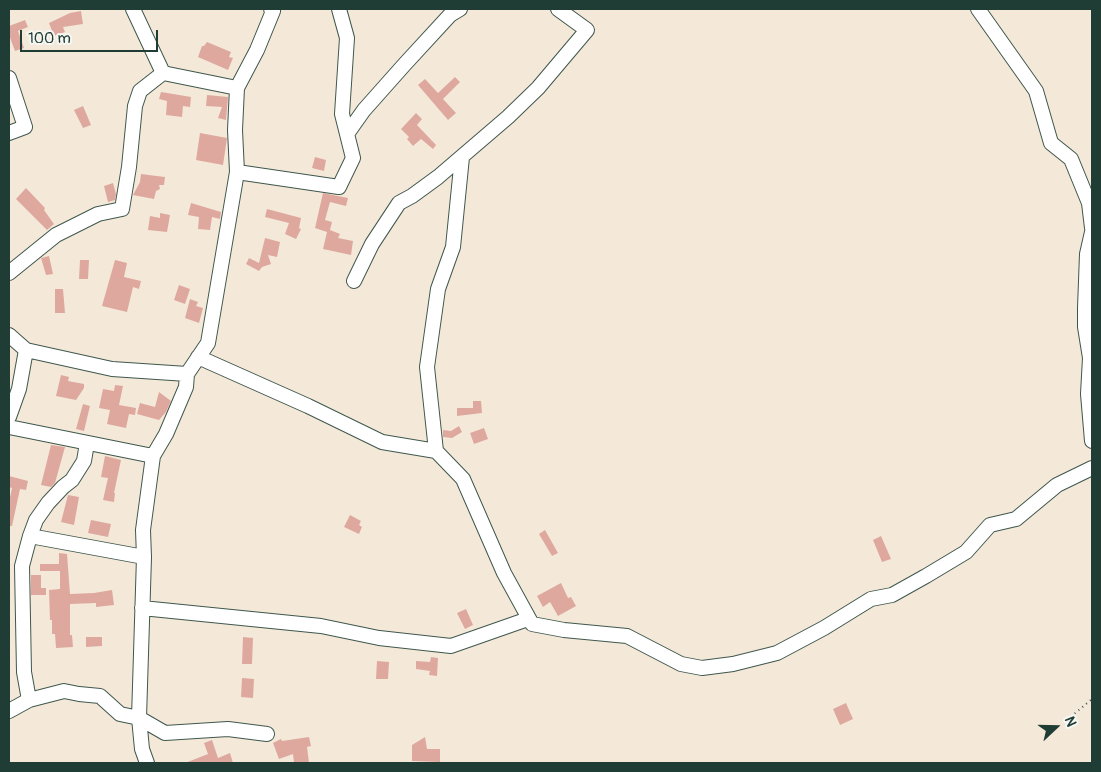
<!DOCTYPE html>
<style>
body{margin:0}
#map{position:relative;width:1101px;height:772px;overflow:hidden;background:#f4e9d8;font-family:Pangolin,sans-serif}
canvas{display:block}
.frame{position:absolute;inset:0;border:10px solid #1f3d34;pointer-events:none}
.north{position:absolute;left:1031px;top:702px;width:50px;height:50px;-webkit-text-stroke:4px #f6f6f2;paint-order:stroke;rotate:69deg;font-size:14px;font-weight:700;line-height:20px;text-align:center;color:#1f3d34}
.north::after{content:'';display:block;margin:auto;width:18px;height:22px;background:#1f3d34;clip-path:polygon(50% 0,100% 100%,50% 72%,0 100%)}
.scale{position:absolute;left:20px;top:30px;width:138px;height:22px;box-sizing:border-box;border:2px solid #1f3d34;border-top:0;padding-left:6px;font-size:15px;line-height:18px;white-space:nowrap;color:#1f3d34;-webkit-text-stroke:4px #f6f6f2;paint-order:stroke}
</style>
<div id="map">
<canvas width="1101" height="772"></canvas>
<div class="frame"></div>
<div class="north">N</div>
<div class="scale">100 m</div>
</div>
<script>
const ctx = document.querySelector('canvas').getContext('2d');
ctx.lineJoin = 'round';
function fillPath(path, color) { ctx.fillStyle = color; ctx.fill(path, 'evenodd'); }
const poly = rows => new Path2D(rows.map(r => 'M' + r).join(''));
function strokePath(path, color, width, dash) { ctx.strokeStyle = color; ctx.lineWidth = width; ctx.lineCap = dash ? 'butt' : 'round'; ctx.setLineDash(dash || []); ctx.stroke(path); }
const building = poly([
 [81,11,83,24,63,27,65,32,54,36,49,23,70,13],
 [25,20,28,27,18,31,24,48,15,51,9,35,9,26],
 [207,42,231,52,229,57,233,58,228,70,198,57,202,46,204,46],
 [455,77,460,82,443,99,456,113,448,120,418,85,425,79,438,93],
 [161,92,191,97,190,107,183,106,182,117,166,115,167,101,159,99],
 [207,95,228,97,226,120,218,118,222,107,206,106],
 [83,106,91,125,83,128,74,110],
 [416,113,422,119,417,125,436,145,433,149,421,139,413,146,407,139,409,137,401,129],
 [200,133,227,138,223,165,196,160],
 [315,157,326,160,324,171,312,168],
 [141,174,165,177,164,185,159,185,160,189,156,191,154,199,133,195,140,182],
 [113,183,116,194,115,200,108,202,104,186],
 [26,188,45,208,44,210,54,224,47,230,16,199],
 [323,193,348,198,346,206,330,202,325,220,332,222,330,230,340,234,338,238,353,241,351,255,323,249,327,232,315,228],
 [191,203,221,212,220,219,212,217,210,230,198,229,199,217,188,215],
 [267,209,301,218,299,228,301,229,296,239,285,234,289,223,265,217],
 [160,213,170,215,167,232,148,230,150,216,160,218],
 [265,238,280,242,277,257,268,255,271,264,262,267,259,271,246,264,249,258,259,263],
 [49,256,53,274,46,275,41,258],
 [80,260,89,260,88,279,79,279],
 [115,260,127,263,124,277,141,281,139,289,133,287,127,312,102,306],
 [179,285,190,289,185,304,174,300],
 [55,289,63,289,65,313,55,313],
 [190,299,198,302,196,306,203,308,199,323,185,318],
 [61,375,69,377,68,381,84,384,84,388,76,400,56,396],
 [115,385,123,386,119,405,136,408,135,415,129,414,126,428,107,424,110,410,99,408,103,389,114,391],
 [159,392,171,401,166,412,159,420,137,414,140,403,155,407],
 [473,401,481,401,482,413,457,416,457,408,473,408],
 [83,404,90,406,84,431,76,429],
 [459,426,462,432,452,438,443,437,443,430,451,431],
 [484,428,488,439,474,444,470,433],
 [51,445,65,447,55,483,51,487,41,485],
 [105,456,121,460,114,493,115,493,114,502,103,500,108,478,101,477],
 [9,476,28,481,26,490,20,489,12,526,9,526,9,502,12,488,9,487],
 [68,495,79,497,74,525,61,522],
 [350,515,361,521,359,525,362,527,359,534,344,527],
 [91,520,111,524,108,537,88,533],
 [545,530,558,553,552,556,539,534],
 [881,536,891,559,882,562,873,540],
 [59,553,67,554,70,594,94,593,112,590,114,605,96,607,96,603,70,604,70,635,72,635,73,647,56,648,55,634,52,634,52,620,50,620,49,590,60,589,60,571,40,571,40,564,59,564],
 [31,575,41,575,41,588,46,588,46,595,31,595],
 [561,583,568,598,571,597,576,606,558,616,550,602,543,607,537,596],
 [466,609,473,625,465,629,457,613],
 [86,637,102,637,102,646,86,647],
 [243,637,253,638,252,664,242,664],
 [431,657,438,658,437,676,429,675,430,671,416,669,416,661,430,662],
 [377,661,389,662,388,679,376,679],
 [242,678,254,679,253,698,241,697],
 [846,703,853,719,840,725,833,709],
 [309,737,311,746,307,747,309,763,294,763,293,754,279,759,273,743,281,739,282,741],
 [425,737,427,749,440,749,440,762,412,761,412,745],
 [212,740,218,758,230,753,233,763,185,763,208,754,204,743]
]);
const path = poly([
 [1067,720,1092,699]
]);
const minor = poly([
 [133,9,163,73],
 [978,9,1036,91,1051,143,1071,159,1089,203,1092,228],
 [163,73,237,88],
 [9,78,25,127,9,133],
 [347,134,364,110,404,65,450,15,460,9],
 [462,157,453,247,438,289,427,367,436,451,463,479,504,573,532,624,564,630,627,636,681,664,702,668,733,664,777,653,824,628,871,599,892,595,926,576,966,552,990,525,1016,519,1057,485,1092,468],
 [237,172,339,187,353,158,342,114,347,38,339,9],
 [1092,232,1087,254,1085,308,1085,327,1090,358,1088,394,1092,441],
 [9,273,56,235,98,214,122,209,129,167,135,106,140,91,163,73],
 [354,281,372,244,399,203,412,196,438,177,508,117,538,88,587,30,558,9],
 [9,335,26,350,112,369,187,374],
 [198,357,308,406,382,442,436,451],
 [9,417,19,389,26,350],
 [9,427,153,456],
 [30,536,144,557],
 [142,608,321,626,379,638,451,646,528,619],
 [29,700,24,672,22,566,30,536,36,520,48,503,63,487,72,480,84,461,87,443],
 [9,711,29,700,64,691,79,694,100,696,120,714,139,718,165,733,228,729,267,734],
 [147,763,142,749,139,718,144,557,143,530,153,456,166,434,186,387,187,374,208,343,237,172,235,130,237,88,257,50,273,11,271,9]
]);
fillPath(building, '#dea89f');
strokePath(minor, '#3f574d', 16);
strokePath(path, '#3f574d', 2, [1, 4]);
strokePath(minor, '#fff', 14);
</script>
